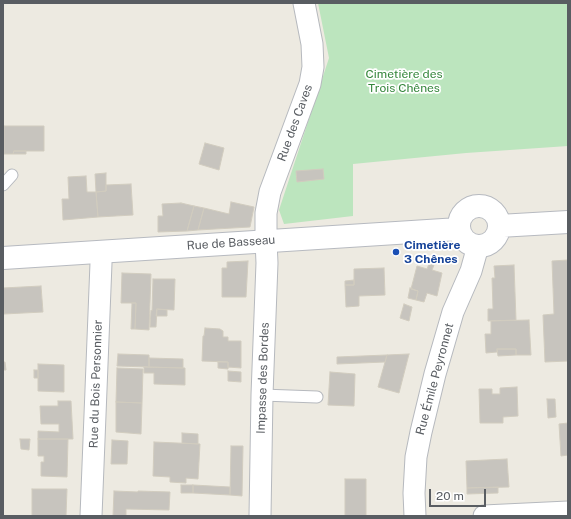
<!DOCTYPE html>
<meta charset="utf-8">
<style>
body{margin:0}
#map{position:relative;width:571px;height:519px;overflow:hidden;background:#edeae1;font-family:"Public Sans",sans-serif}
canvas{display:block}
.frame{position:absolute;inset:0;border:4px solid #595d62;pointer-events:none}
.scale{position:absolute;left:429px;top:489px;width:57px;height:18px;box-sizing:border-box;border:2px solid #595d62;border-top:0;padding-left:5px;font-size:12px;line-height:14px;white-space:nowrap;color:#595d62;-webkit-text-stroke:3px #fff;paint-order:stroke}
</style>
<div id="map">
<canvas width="571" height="519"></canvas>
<div class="frame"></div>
<div class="scale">20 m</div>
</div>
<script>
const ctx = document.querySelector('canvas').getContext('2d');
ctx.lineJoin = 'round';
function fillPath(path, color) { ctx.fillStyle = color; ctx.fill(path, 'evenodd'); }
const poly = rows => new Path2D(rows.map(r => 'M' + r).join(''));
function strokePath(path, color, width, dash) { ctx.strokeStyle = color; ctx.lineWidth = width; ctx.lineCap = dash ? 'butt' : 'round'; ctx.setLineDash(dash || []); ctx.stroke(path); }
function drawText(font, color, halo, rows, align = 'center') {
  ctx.font = font + ' "Public Sans",sans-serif'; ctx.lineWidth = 3.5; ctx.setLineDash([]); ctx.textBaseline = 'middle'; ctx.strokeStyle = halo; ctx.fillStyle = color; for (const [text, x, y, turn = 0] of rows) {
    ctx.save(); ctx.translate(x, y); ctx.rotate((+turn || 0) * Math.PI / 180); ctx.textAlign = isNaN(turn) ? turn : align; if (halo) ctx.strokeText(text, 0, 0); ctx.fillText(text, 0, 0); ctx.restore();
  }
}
const green = poly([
 [318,3,568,3,568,146,466,153,353,164,353,216,284,224,279,210,329,58]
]);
const building = poly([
 [4,126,44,126,44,151,14,151,13,154,4,154,4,126],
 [205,143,224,148,219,170,199,164,205,143],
 [14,151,26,151,26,154,13,154,14,151],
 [323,169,324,179,297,182,296,171,323,169],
 [106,173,106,191,96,192,95,174,106,173],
 [86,176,87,192,96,192,98,217,63,220,62,199,69,199,68,177,86,176],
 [131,184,133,215,98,217,96,192,106,191,106,185,131,184],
 [231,202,254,207,250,227,198,230,204,208,229,214,231,202],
 [181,203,194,206,187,231,158,232,158,216,163,216,162,204,181,203],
 [194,206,204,208,198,230,187,231,194,206],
 [568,260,568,361,545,362,543,315,554,314,552,261,568,260],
 [248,261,246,297,222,297,222,268,227,268,227,262,248,261],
 [429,264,434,265,432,270,442,273,437,296,427,293,424,302,416,300,418,291,411,289,417,266,427,269,429,264],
 [514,265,516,320,488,321,488,309,493,309,492,278,495,278,494,266,514,265],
 [384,268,385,295,359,296,359,306,346,307,345,285,354,285,354,269,384,268],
 [122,273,151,274,149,330,135,329,136,303,121,303,122,273],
 [153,279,175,279,174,310,157,309,156,327,150,327,151,310,152,311,153,279],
 [354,280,354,285,345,285,345,281,354,280],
 [41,286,43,312,4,314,3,288,41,286],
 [410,288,418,291,416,300,408,298,410,288],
 [132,303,136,303,135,329,131,329,132,303],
 [404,304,412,307,409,321,400,318,404,304],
 [157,309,167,310,167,316,156,316,157,309],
 [529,320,531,355,516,355,516,349,497,349,497,352,486,353,485,334,491,334,491,321,529,320],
 [205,328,220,329,223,331,223,337,228,337,228,341,241,341,241,368,228,367,228,362,202,361,203,336,204,336,205,328],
 [497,349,516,349,516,355,498,356,497,349],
 [118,354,149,355,149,367,117,366,118,354],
 [409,354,399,393,378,387,387,355,409,354],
 [387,355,385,362,337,364,337,357,387,355],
 [149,358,183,359,183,368,149,367,149,358],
 [3,362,5,362,6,370,3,370,3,362],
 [218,362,228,362,228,369,218,368,218,362],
 [38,364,64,365,64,392,38,391,38,364],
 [144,367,185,368,185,385,154,384,154,373,144,373,144,367],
 [117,368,143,369,142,403,116,402,117,368],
 [34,370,38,370,38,378,34,378,34,370],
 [228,371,241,372,241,382,228,381,228,371],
 [330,372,355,374,354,406,328,405,330,372],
 [517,387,518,416,503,417,503,423,480,423,479,389,492,389,492,394,500,394,500,388,517,387],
 [547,399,555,399,556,417,548,418,547,399],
 [58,401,71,401,73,439,38,439,38,431,59,432,59,424,41,424,40,406,58,406,58,401],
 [116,402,142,403,141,434,116,432,116,402],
 [568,423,568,455,561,456,559,424,568,423],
 [182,433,198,434,198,444,182,443,182,433],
 [20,439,30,439,29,450,21,449,20,439],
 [38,439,68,439,67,477,41,476,41,462,44,462,44,456,38,456,38,439],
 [112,440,128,441,127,464,111,464,112,440],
 [154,442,200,444,198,479,186,478,186,483,170,482,170,477,153,476,154,442],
 [231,446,243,446,242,496,230,495,231,446],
 [507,459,509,487,467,488,466,461,507,459],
 [345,479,366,479,366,516,345,516,345,479],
 [181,485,193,485,193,493,181,493,181,485],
 [193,485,230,487,230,495,193,493,193,485],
 [498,487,498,493,467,494,467,488,498,487],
 [32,489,67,489,66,516,32,516,32,489],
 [114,491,138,492,138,491,170,492,169,510,126,509,126,516,113,516,114,491]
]);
const lane = poly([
 [3,185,12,175],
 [262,395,317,397]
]);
const street = poly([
 [91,516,101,263,100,252],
 [260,516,262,395,267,263,266,241,266,213,270,192,310,84,313,67,312,44,304,3],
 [415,516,414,493,416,457,421,432,435,374,453,312,471,271,478,246],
 [484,516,568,512]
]);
const secondary = poly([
 '459 226a20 20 0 1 1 40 0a20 20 0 1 1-40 0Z',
 [499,226,568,222],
 [3,258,459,229]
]);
const markers = [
 [396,252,4,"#1a4fb4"]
];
const parkNames = [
 ["Cimetière des",404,74],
 ["Trois Chênes",404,88]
];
const streetNames = [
 ["Rue des Caves",295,123,-70],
 ["Rue de Basseau",231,243,-4],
 ["Impasse des Bordes",263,378,-88],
 ["Rue Émile Peyronnet",435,379,-75],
 ["Rue du Bois Personnier",96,384,-88]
];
const transitNames = [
 ["Cimetière",404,245],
 ["3 Chênes",404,259]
];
fillPath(green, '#bce5be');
fillPath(building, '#c7c4be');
strokePath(building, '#d1ccbf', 1);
strokePath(lane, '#b6b9be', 13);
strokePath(street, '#b6b9be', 23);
strokePath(secondary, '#b7bac0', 24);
strokePath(lane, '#fff', 11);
strokePath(street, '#fff', 21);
strokePath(secondary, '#fff', 22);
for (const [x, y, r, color] of markers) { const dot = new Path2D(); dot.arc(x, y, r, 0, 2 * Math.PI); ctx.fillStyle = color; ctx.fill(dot); strokePath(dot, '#fff', 1.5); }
drawText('12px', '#34863b', '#fff', parkNames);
drawText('12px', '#595d62', '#fff', streetNames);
drawText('bold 12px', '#164399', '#fff', transitNames, 'left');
</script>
